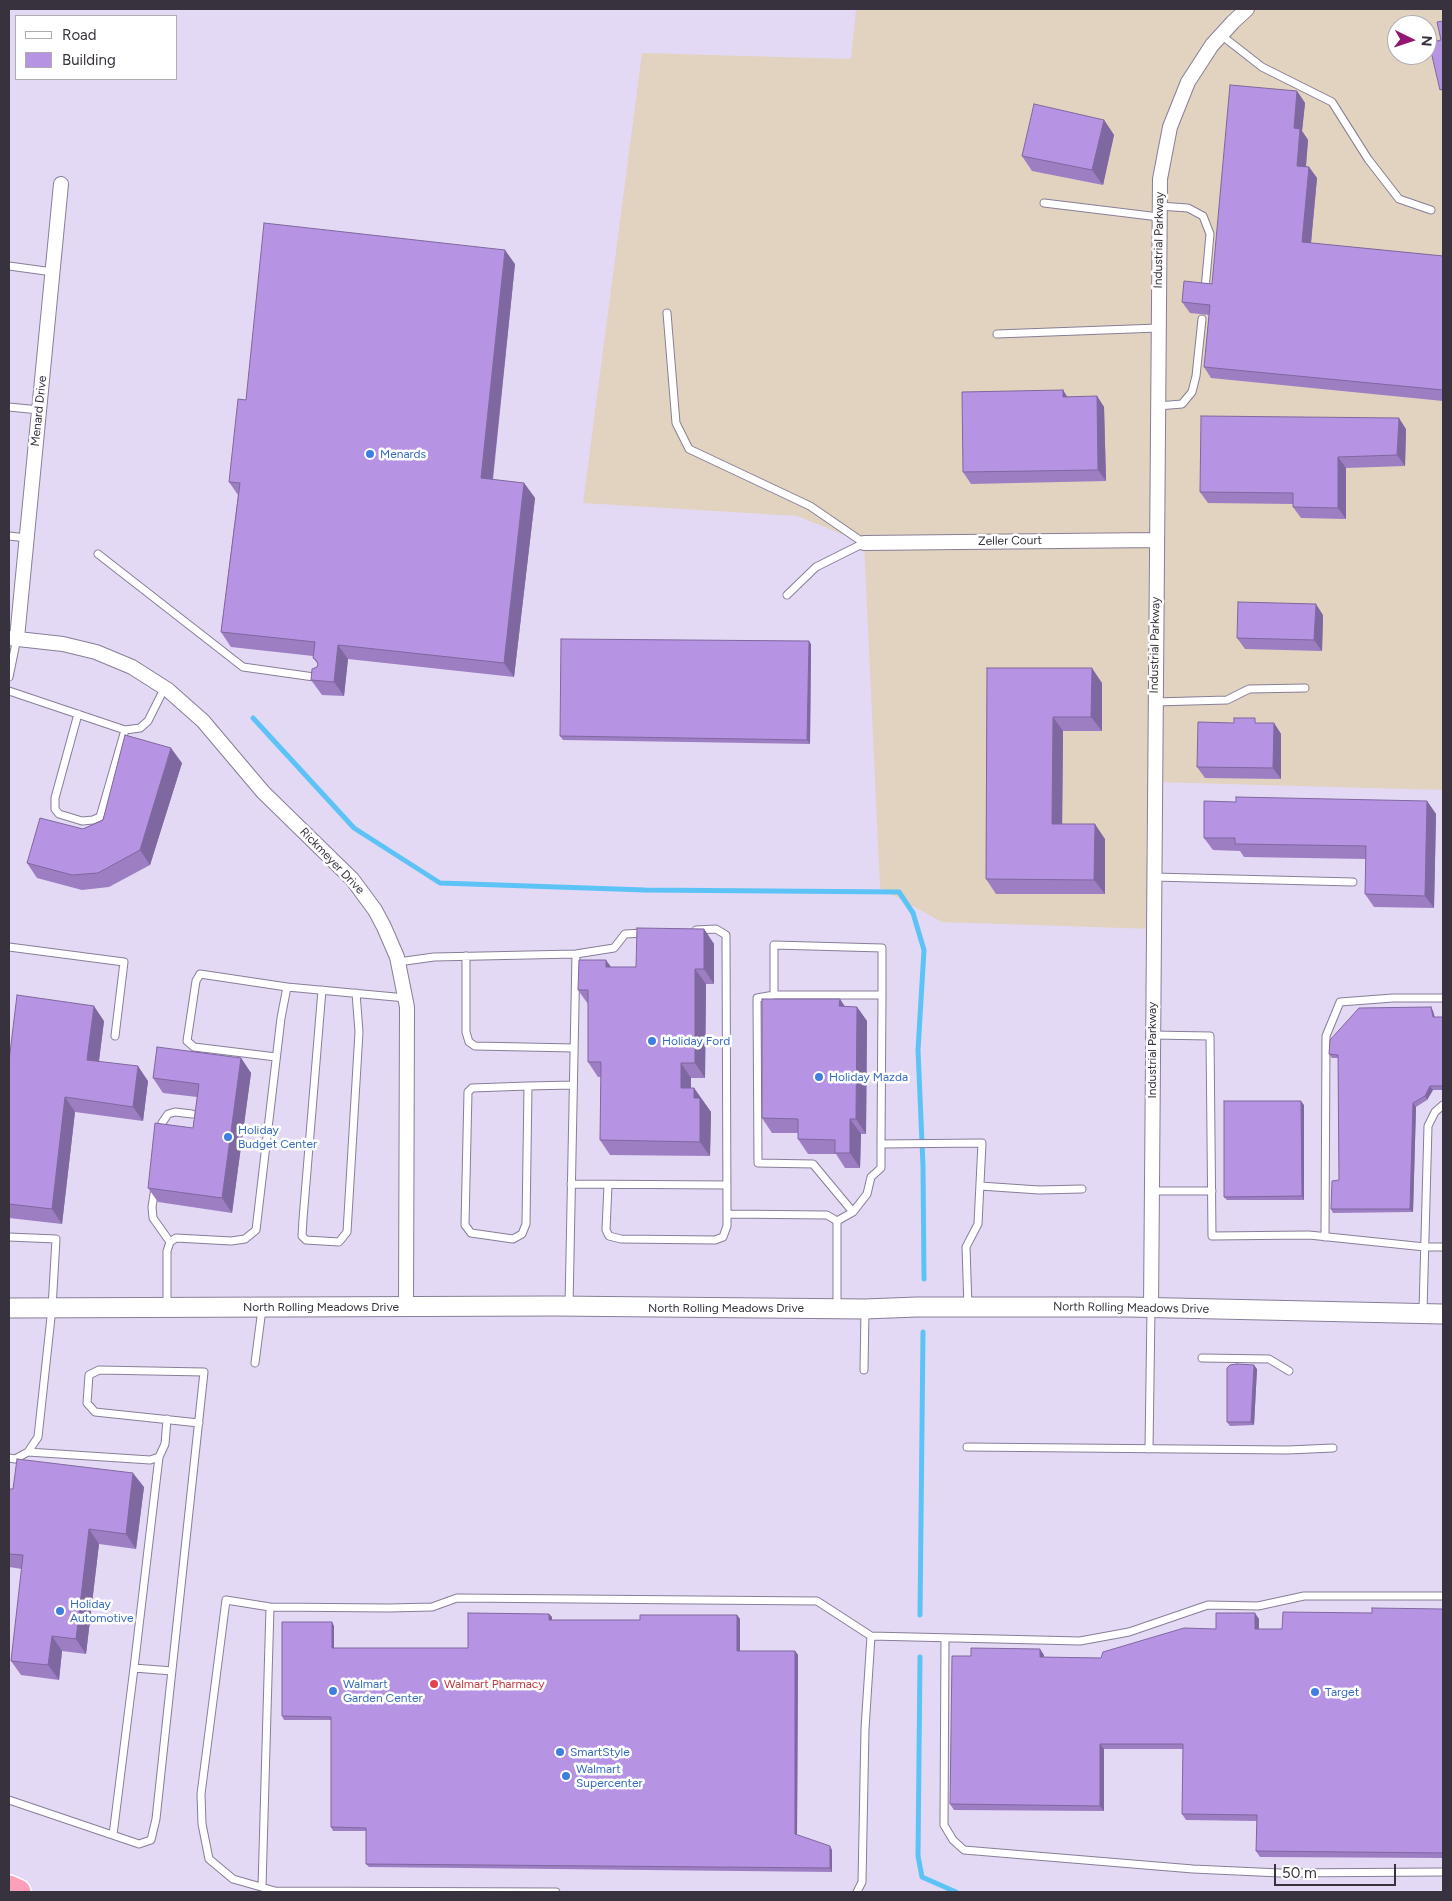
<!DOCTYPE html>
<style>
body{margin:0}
#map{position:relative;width:1452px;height:1901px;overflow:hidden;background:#e4d9f5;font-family:Figtree,sans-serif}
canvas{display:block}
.frame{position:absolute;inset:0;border:10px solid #37323d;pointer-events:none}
.legend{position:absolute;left:15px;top:15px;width:162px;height:65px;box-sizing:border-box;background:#fff;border:1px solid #afadb1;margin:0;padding:6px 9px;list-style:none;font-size:15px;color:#37323d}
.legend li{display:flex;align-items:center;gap:10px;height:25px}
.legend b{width:25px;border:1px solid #afadb1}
.north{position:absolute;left:1387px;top:15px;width:50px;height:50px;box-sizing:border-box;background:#fff;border:1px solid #afadb1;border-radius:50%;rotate:94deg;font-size:14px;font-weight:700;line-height:20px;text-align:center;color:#37323d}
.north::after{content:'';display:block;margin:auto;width:18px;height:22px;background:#941670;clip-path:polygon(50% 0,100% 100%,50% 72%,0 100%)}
.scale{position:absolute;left:1274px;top:1864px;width:122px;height:22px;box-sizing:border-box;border:2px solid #37323d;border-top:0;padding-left:6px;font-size:15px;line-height:18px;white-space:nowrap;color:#37323d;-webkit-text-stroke:4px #fff;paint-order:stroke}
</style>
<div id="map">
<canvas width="1452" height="1901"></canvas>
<div class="frame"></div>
<ul class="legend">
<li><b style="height:6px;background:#fff"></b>Road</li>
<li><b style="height:14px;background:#b693e3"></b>Building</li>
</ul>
<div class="north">N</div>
<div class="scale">50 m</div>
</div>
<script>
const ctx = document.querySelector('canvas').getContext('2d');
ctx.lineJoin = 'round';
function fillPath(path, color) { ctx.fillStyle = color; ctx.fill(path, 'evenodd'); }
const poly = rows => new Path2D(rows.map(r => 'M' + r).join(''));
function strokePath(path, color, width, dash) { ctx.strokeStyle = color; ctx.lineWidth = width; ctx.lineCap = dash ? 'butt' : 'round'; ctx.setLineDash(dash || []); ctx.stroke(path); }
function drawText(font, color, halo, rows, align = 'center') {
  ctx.font = font + ' Figtree,sans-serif'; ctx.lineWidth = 5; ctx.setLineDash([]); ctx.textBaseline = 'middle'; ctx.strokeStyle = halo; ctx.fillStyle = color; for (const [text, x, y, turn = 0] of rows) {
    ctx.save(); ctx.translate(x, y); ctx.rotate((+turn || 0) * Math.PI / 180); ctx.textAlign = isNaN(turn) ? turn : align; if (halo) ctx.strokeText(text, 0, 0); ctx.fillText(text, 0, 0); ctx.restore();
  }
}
const industrial = poly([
 [856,9,1443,9,1443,790,1154,782,1153,929,942,922,880,888,864,543,797,516,583,503,642,53,851,59],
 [1397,25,1427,25,1427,55,1397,55]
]);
const stream = poly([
 [253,718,354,828,440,883,645,890,899,892,913,913,924,950,918,1050,923,1166,924,1279],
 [920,1615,923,1332],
 [920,1657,918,1856,922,1877,956,1892]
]);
const lane = poly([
 [1221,35,1262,67,1332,102,1368,159,1399,199,1431,210],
 [1044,203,1159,217],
 [1159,206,1188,208,1203,216,1210,234,1205,289],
 [9,266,53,272],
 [667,313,676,423,689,449,810,506,864,543,816,567,787,595],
 [997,334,1158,328],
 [1158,406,1182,404,1192,392,1196,376,1202,319],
 [9,407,39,410],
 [9,536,27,538],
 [98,554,243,667,321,678],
 [9,677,17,638],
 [9,691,125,730,140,728,148,721,165,687],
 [1155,702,1227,700,1249,689,1305,688],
 [78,714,55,798,55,809,59,814,82,821,93,820,100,817,125,730],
 [1154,877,1353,882],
 [9,947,124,962,115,1036],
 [466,956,466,1032,469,1042,475,1046,574,1048],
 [398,962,434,957,576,954,614,948,625,934,645,933],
 [322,990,303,1219,302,1236,306,1240,339,1242,347,1232,359,1032,356,993],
 [774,995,757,998,758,1163,813,1164,853,1212],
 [1152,1035,1210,1036,1212,1236,1309,1235,1425,1247,1443,1247],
 [276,1057,194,1047,187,1041,196,981,200,974,287,987],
 [528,1086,526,1224,522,1234,513,1239,471,1233,465,1225,468,1092,472,1088,528,1086,573,1085],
 [161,1133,162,1123,168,1114,175,1112,192,1114],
 [881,1144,882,995,882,948,774,945,774,995,882,995],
 [571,1184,727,1185],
 [608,1185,606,1230,609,1236,621,1239,715,1240,723,1237,727,1226,727,1214,726,935,716,929,696,930],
 [980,1186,1039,1190,1082,1189],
 [155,1188,152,1207,153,1218,170,1242],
 [1151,1191,1212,1191],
 [727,1214,827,1215,837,1221,837,1308],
 [837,1221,853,1212,867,1194,871,1177,881,1168,881,1144,982,1143,978,1224,966,1247,968,1307],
 [9,1237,56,1239,52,1308,38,1437,28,1452,15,1459,9,1458],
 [1325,1237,1326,1036,1340,1002,1393,998,1443,998],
 [569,1306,576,954],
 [167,1307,167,1251,170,1242,176,1238,231,1241,245,1239,256,1230,281,1018,287,987,406,998],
 [1423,1311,1428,1126,1435,1112,1443,1105],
 [1202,1358,1269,1359,1289,1371],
 [255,1363,262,1309],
 [864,1370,865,1310],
 [967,1447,1288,1450,1333,1448],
 [1149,1449,1151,1308],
 [28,1452,150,1460,159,1457,165,1444,167,1419],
 [159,1457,134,1668,172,1671],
 [945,1638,944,1825,953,1840,964,1850,1193,1869,1280,1873,1443,1872],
 [9,1800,139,1844,151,1840,156,1819,204,1372,99,1370,89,1375,87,1403,95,1412,199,1423],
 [113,1835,134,1668],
 [262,1887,270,1607],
 [556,1892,275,1891,233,1879,209,1859,202,1824,201,1794,226,1600,270,1607,389,1608,432,1607,457,1598,817,1601,871,1636,1080,1641,1129,1632,1208,1605,1258,1606,1304,1596,1443,1596],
 [857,1892,862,1882,865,1729,871,1636]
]);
const street = poly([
 [864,543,1156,540],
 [9,638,63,644,96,652,132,667,168,690,203,721,263,792,352,879,375,910,384,927,397,957,407,1007,406,1306],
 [17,638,61,184],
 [1151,1307,1160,179,1170,127,1188,82,1212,45,1233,22,1247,9]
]);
const secondary = poly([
 [9,1308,555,1306,865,1309,917,1307,1128,1307,1443,1314]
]);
const highway = poly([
 [9,1888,18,1892]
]);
const wall = poly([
 [1297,91,1305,103,1302,131,1308,140,1306,166,1309,167,1317,178,1311,243,1443,256,1443,401,1211,378,1204,367,1209,315,1190,313,1182,302,1212,284],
 [1104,120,1114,135,1103,185,1032,171,1022,156],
 [515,264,493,480,524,483,535,498,514,677,348,659,344,696,322,695,311,680,318,664,313,658,313,656,231,647,221,632,238,495,229,482,246,400],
 [1097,396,1104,407,1106,481,971,484,963,472],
 [1406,429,1405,466,1346,468,1346,519,1301,518,1293,507,1293,504,1208,503,1200,492],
 [1323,615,1322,651,1245,649,1237,638],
 [811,644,810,744,563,740,560,736],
 [987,668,1102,683,1102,731,1063,731,1062,824,1105,839,1105,894,996,894,986,879],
 [1274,723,1281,734,1281,779,1205,778,1197,767],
 [182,763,150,865,109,887,82,890,37,878,27,863,83,829,103,820],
 [1427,801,1436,814,1434,908,1374,907,1365,894,1366,859,1244,857,1240,851,1213,850,1204,838,1236,802],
 [704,929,714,944,714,984,706,984,705,1078,691,1078,691,1088,694,1088,711,1112,710,1156,610,1155,600,1140,601,1077,598,1077,588,1062,588,1004,578,990,611,967,636,967],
 [840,999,844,1007,857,1007,867,1021,866,1134,861,1134,860,1168,845,1168,836,1154,808,1154,798,1139,798,1133,772,1133,762,1118],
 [1431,1007,1433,1011,1435,1017,1443,1017,1443,1090,1433,1090,1427,1100,1416,1107,1413,1212,1333,1213,1331,1209,1339,1180,1338,1058,1332,1058,1329,1054],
 [104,1021,99,1062,148,1081,143,1121,75,1112,62,1224,9,1218,9,1061],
 [241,1058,251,1073,232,1213,158,1202,148,1188,193,1128,197,1097,163,1093,153,1078],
 [1304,1105,1304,1200,1227,1200,1224,1197],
 [1257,1369,1254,1425,1230,1426,1227,1422],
 [144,1487,136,1549,99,1544,86,1654,62,1651,59,1680,21,1675,11,1661,22,1569,9,1567,9,1489],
 [1443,1609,1443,1858,1260,1857,1256,1851,1257,1821,1186,1820,1182,1814,1183,1749,1104,1749,1104,1811,954,1810,950,1804,971,1656,1044,1655,1044,1657,1101,1658,1259,1619,1259,1629,1282,1629,1372,1613],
 [549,1614,552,1617,552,1620,640,1620,737,1615,740,1619,740,1651,795,1651,798,1655,797,1835,832,1850,832,1872,369,1867,366,1864,366,1831,333,1831,331,1827,331,1720,284,1720,282,1716,334,1626,334,1648,468,1648]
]);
const shadedWall = poly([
 [1297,91,1305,103,1302,131,1308,140,1305,177,1297,166,1294,128],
 [1104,120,1114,135,1103,185,1092,170],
 [1309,167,1317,178,1310,253,1302,242],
 [505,250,515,264,491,493,481,478],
 [1063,390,1070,401,1063,397],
 [1097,396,1104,407,1106,481,1098,470],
 [1399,418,1406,429,1405,466,1397,455],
 [1338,457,1346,468,1346,519,1338,508],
 [524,483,535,498,514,677,504,663],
 [1316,604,1323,615,1322,651,1314,640],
 [809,641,811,644,810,744,807,740],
 [338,645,348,659,344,696,334,682],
 [1092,668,1102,683,1102,731,1091,717],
 [1053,717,1063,731,1062,838,1052,824],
 [1274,723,1281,734,1281,779,1273,768],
 [171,748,182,763,150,865,140,850],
 [1427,801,1436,814,1434,908,1425,896],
 [1095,824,1105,839,1105,894,1094,880],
 [704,929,714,944,714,984,704,969],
 [606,960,617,975,606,967],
 [695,969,706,984,705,1078,695,1063],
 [840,999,850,1014,839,1006],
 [94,1006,104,1021,97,1075,87,1060],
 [857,1007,867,1021,866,1134,856,1119],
 [1431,1007,1433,1011,1435,1021,1433,1017],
 [241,1058,251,1073,232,1213,222,1198],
 [681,1063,691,1078,691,1103,681,1088],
 [138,1066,148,1081,143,1121,133,1107],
 [1430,1086,1433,1090,1427,1100,1425,1096],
 [694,1088,711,1112,710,1156,700,1142,694,1098],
 [65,1097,75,1112,62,1224,52,1209],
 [1301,1101,1304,1105,1304,1200,1302,1196],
 [1413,1103,1416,1107,1413,1212,1410,1209],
 [850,1119,861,1134,860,1168,850,1153],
 [1254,1365,1257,1369,1254,1425,1251,1422],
 [133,1473,144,1487,136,1549,126,1534],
 [89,1529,99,1544,86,1654,76,1639],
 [1255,1613,1259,1619,1259,1634,1255,1629],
 [549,1614,552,1617,552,1624,549,1620],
 [737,1615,740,1619,740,1654,737,1651],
 [332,1622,334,1626,334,1651,332,1648],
 [52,1636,62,1651,59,1680,48,1665],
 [1040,1649,1044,1655,1044,1662,1040,1657],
 [795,1651,798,1655,797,1838,795,1834],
 [1100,1744,1104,1749,1104,1811,1100,1806],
 [830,1846,832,1850,832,1872,830,1868]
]);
const building = poly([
 [1443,21,1443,89,1440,90,1429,43,1441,40,1437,22,1443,21],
 [1230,85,1297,91,1294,128,1300,129,1297,166,1309,167,1302,242,1443,256,1443,390,1204,367,1210,305,1182,302,1184,281,1212,284,1230,85],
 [1034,104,1104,120,1092,170,1022,156,1034,104],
 [264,223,505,250,481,478,524,483,504,663,338,645,334,682,311,680,312,669,317,667,318,664,316,660,313,658,315,642,221,632,240,483,229,482,238,399,246,400,264,223],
 [1063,390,1063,397,1097,396,1098,470,963,472,962,392,1063,390],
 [1201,416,1399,418,1397,455,1338,457,1338,508,1293,507,1293,493,1200,492,1201,416],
 [1238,602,1316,604,1314,640,1237,638,1238,602],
 [561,639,809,641,807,740,560,736,561,639],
 [987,668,1092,668,1091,717,1053,717,1052,824,1095,824,1094,880,986,879,987,668],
 [1234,718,1255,718,1255,723,1274,723,1273,768,1197,767,1198,722,1234,723,1234,718],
 [125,735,171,748,140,850,98,873,72,875,27,863,40,818,83,829,103,820,125,735],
 [1236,797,1427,801,1425,896,1365,894,1366,846,1235,844,1235,838,1204,838,1204,801,1236,802,1236,797],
 [637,928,704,929,704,969,695,969,695,1063,681,1063,681,1088,694,1088,694,1098,700,1098,700,1142,600,1140,601,1062,588,1062,588,990,578,990,579,960,606,960,606,967,636,967,637,928],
 [17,995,94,1006,87,1060,138,1066,133,1107,65,1097,52,1209,9,1204,9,1061,17,995],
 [762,999,840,999,839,1006,857,1007,856,1119,850,1119,850,1153,835,1153,835,1140,798,1139,798,1119,762,1118,762,999],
 [1431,1007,1433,1017,1443,1017,1443,1086,1430,1086,1425,1096,1413,1103,1410,1209,1331,1209,1332,1181,1339,1180,1338,1055,1329,1054,1330,1040,1359,1008,1431,1007],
 [157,1047,241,1058,222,1198,148,1188,155,1123,193,1128,199,1084,153,1078,157,1047],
 [1224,1101,1301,1101,1302,1196,1224,1197,1224,1101],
 [1237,1364,1254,1365,1251,1422,1227,1422,1227,1368,1230,1365,1237,1364],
 [17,1459,133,1473,126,1534,89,1529,76,1639,52,1636,48,1665,11,1661,23,1555,9,1554,9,1489,13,1489,17,1459],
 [1372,1608,1443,1609,1443,1853,1256,1851,1257,1815,1182,1814,1183,1744,1100,1744,1100,1806,950,1804,952,1656,971,1656,971,1648,1040,1649,1040,1657,1101,1658,1103,1652,1184,1628,1216,1629,1216,1613,1255,1613,1255,1629,1282,1629,1283,1612,1372,1613,1372,1608],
 [468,1613,549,1614,549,1620,640,1620,640,1615,737,1615,737,1651,795,1651,795,1834,830,1846,830,1868,366,1864,366,1828,331,1827,331,1717,282,1716,282,1622,332,1622,332,1648,468,1648,468,1613]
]);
const markers = [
 [370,454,5,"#3f7fe0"],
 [652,1041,5,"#3f7fe0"],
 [819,1077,5,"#3f7fe0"],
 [228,1137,5,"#3f7fe0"],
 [60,1611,5,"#3f7fe0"],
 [434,1684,5,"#e0444e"],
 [333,1691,5,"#3f7fe0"],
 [1315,1692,5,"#3f7fe0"],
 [560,1752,5,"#3f7fe0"],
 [566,1776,5,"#3f7fe0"]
];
const streetNames = [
 ["Industrial Parkway",1159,240,-89],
 ["Menard Drive",39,411,-84],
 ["Zeller Court",1010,541,-1],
 ["Industrial Parkway",1155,645,-89],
 ["Rickmeyer Drive",332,861,46],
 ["Industrial Parkway",1152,1050,-90],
 ["North Rolling Meadows Drive",321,1307],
 ["North Rolling Meadows Drive",726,1308],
 ["North Rolling Meadows Drive",1131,1308,1]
];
const shopNames = [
 ["Menards",380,454],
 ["Holiday Ford",662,1041],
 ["Holiday Mazda",829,1077],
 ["Holiday",238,1130],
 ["Budget Center",238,1144],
 ["Holiday",70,1604],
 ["Automotive",70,1618],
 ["Walmart",343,1684],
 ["Garden Center",343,1698],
 ["Target",1325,1692],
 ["SmartStyle",570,1752],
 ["Walmart",576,1769],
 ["Supercenter",576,1783]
];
const healthNames = [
 ["Walmart Pharmacy",444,1684]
];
fillPath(industrial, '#e1d3c0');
strokePath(stream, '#5dc3f6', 5);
strokePath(lane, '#887e97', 9);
strokePath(street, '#887e97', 16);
strokePath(secondary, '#887e97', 21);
strokePath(highway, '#fff', 28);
strokePath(lane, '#fff', 7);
strokePath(street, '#fff', 14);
strokePath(secondary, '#fff', 19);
strokePath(highway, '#fd9ebb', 25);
fillPath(wall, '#9d7ec3');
fillPath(shadedWall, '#7f679f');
fillPath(building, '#b693e3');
strokePath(building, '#7f679f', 1);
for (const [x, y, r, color] of markers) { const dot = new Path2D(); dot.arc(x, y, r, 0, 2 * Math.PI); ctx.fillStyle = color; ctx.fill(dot); strokePath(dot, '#fff', 2); }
drawText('12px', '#37323d', '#fff', streetNames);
drawText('12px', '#366cbe', '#fff', shopNames, 'left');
drawText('12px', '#be3a42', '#fff', healthNames, 'left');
</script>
